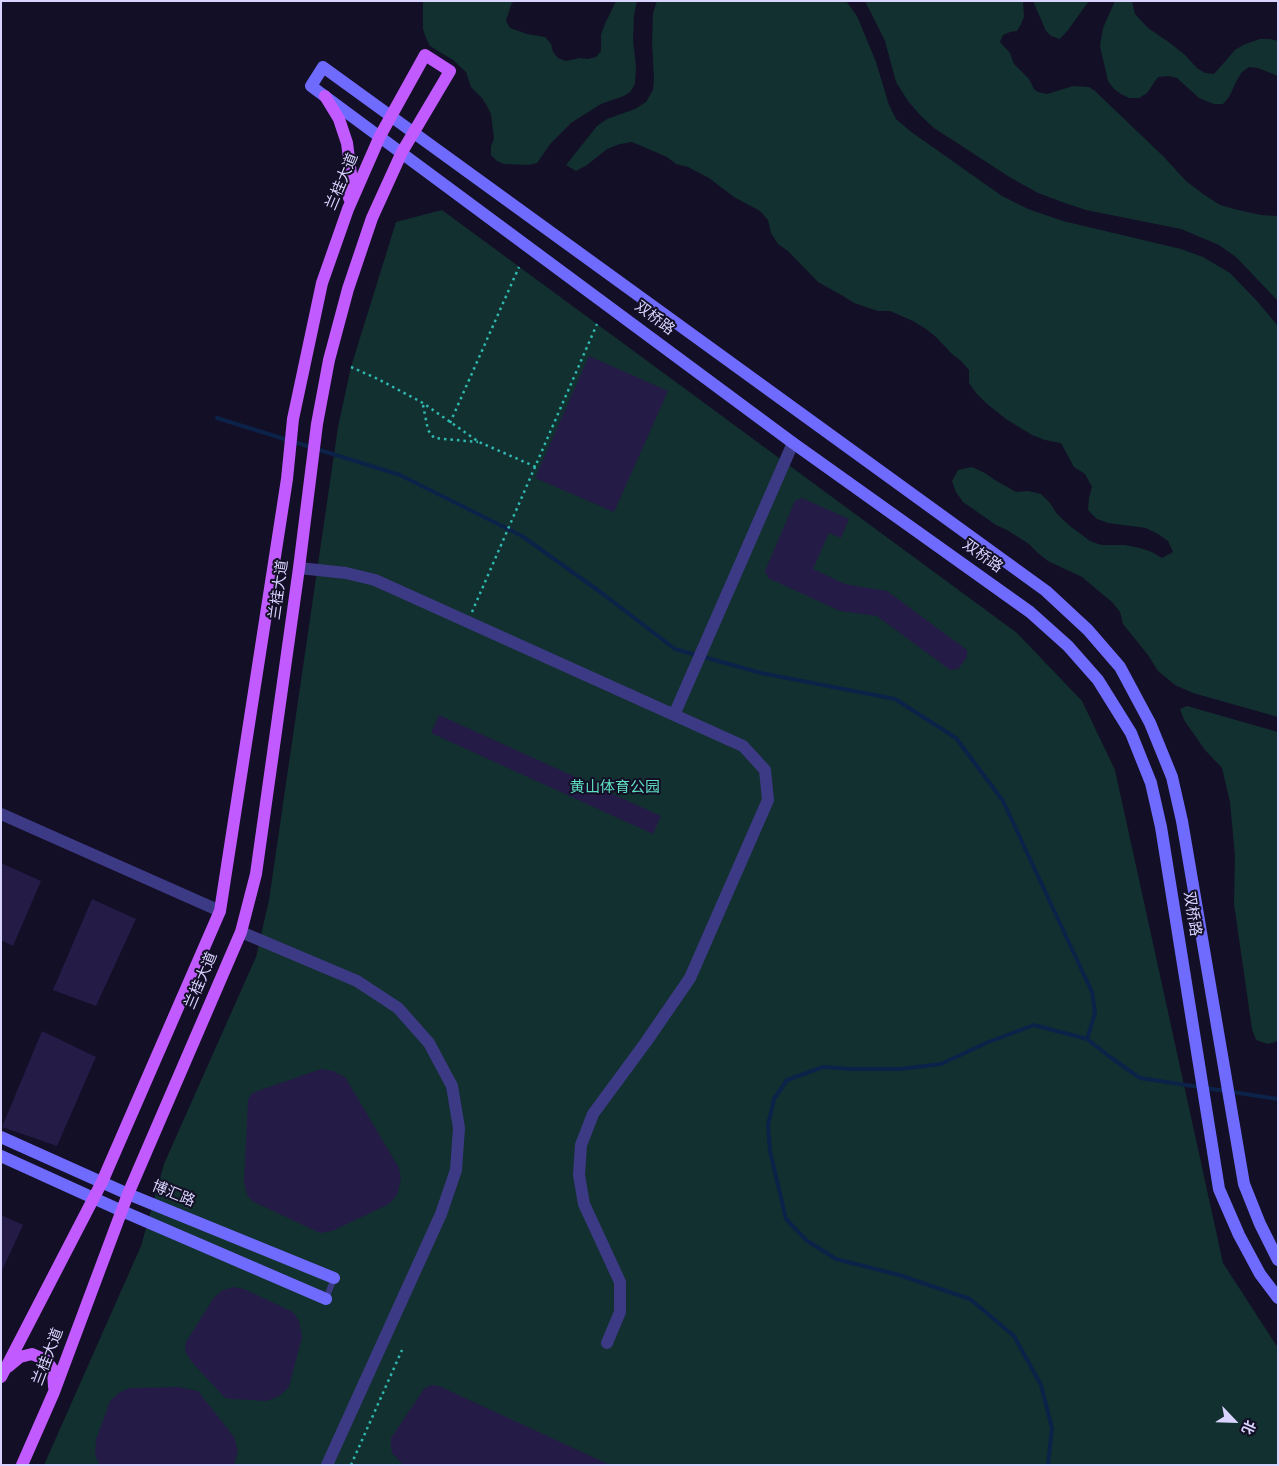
<!DOCTYPE html>
<meta charset="utf-8">
<style>
body{margin:0}
#map{position:relative;width:1279px;height:1466px;overflow:hidden;background:#130f26;font-family:"Source Sans 3","Noto Sans SC",sans-serif}
canvas{display:block}
.frame{position:absolute;inset:0;border:2px solid #d9d4ff;pointer-events:none}
.north{position:absolute;left:1209px;top:1396px;width:50px;height:50px;-webkit-text-stroke:4px #130f26;paint-order:stroke;rotate:114deg;font-size:14px;font-weight:700;line-height:20px;text-align:center;color:#d9d4ff}
.north::after{content:'';display:block;margin:auto;width:18px;height:22px;background:#d9d4ff;clip-path:polygon(50% 0,100% 100%,50% 72%,0 100%)}
</style>
<div id="map">
<canvas width="1279" height="1466"></canvas>
<div class="frame"></div>
<div class="north">北</div>
</div>
<script>
const ctx = document.querySelector('canvas').getContext('2d');
ctx.lineJoin = 'round';
function fillPath(path, color) { ctx.fillStyle = color; ctx.fill(path, 'evenodd'); }
const poly = rows => new Path2D(rows.map(r => 'M' + r).join(''));
function strokePath(path, color, width, dash) { ctx.strokeStyle = color; ctx.lineWidth = width; ctx.lineCap = dash ? 'butt' : 'round'; ctx.setLineDash(dash || []); ctx.stroke(path); }
function drawText(font, color, halo, rows, align = 'center') {
  ctx.font = font + ' "Source Sans 3","Noto Sans SC",sans-serif'; ctx.lineWidth = 4; ctx.setLineDash([]); ctx.textBaseline = 'middle'; ctx.strokeStyle = halo; ctx.fillStyle = color; for (const [text, x, y, turn = 0] of rows) {
    ctx.save(); ctx.translate(x, y); ctx.rotate((+turn || 0) * Math.PI / 180); ctx.textAlign = isNaN(turn) ? turn : align; if (halo) ctx.strokeText(text, 0, 0); ctx.fillText(text, 0, 0); ctx.restore();
  }
}
const green = poly([
 [423,1,514,1,511,5,506,21,510,28,527,34,545,37,551,44,553,52,558,58,566,61,580,58,588,59,596,57,601,51,601,35,604,26,616,1,637,1,634,15,633,40,636,67,635,84,630,92,624,96,601,104,571,123,551,143,537,163,529,165,504,164,497,161,491,155,491,146,494,139,491,114,487,106,482,98,471,87,466,72,453,60,430,46,426,38,423,29],
 [657,1,846,1,857,16,876,62,889,105,896,119,910,131,1002,196,1028,209,1063,221,1181,249,1203,257,1230,273,1257,301,1278,326,1278,717,1193,693,1175,685,1158,671,1148,655,1123,624,1120,612,1112,602,1101,593,1082,577,1048,561,1038,553,1029,544,1007,530,996,525,963,502,956,492,952,481,958,470,972,467,985,473,995,480,1016,492,1028,491,1041,494,1050,503,1057,514,1070,526,1090,541,1101,545,1125,545,1140,548,1152,552,1162,558,1173,552,1168,541,1158,534,1146,528,1108,523,1097,519,1088,510,1089,498,1092,487,1085,474,1074,467,1061,443,1045,440,1032,435,1006,419,986,403,976,393,969,383,969,370,961,361,952,354,936,337,926,329,913,321,890,311,878,311,854,303,843,296,818,282,788,251,778,244,771,233,768,220,760,211,734,197,709,178,688,167,676,164,667,157,632,142,620,144,607,149,587,165,576,171,566,165,597,126,607,119,635,109,646,102,653,90,654,79,652,43,653,13],
 [865,1,1023,1,1024,17,1021,24,1017,31,1010,32,1003,35,1000,42,1010,53,1014,64,1029,79,1034,89,1038,92,1047,94,1073,86,1089,87,1095,91,1164,157,1186,181,1203,194,1220,205,1238,210,1261,215,1278,216,1278,301,1236,257,1219,245,1181,229,1086,210,1065,203,1038,193,1011,178,934,128,920,115,908,101,896,82,885,41],
 [1033,1,1089,1,1068,30,1060,39,1051,36,1046,31],
 [1115,1,1132,1,1135,14,1148,28,1170,43,1185,55,1197,68,1205,73,1214,74,1235,50,1243,45,1260,39,1270,39,1278,41,1278,76,1258,68,1249,67,1242,72,1237,80,1229,97,1223,104,1214,104,1199,98,1177,78,1168,76,1158,77,1147,93,1139,98,1129,98,1121,94,1114,89,1108,81,1100,46,1103,28],
 [442,210,1017,633,1082,701,1115,770,1223,1263,1278,1348,1278,1465,44,1465,141,1246,164,1164,256,957,269,900,338,427,351,367,396,222],
 [1187,706,1278,732,1278,1041,1268,1044,1256,1040,1252,1029,1234,904,1235,856,1230,802,1222,768,1205,750,1184,720,1180,709]
]);
const stream = poly([
 [217,418,400,475,522,536,603,594,675,649,761,673,895,699,956,738,1003,801,1092,992,1095,1013,1087,1039],
 [1048,1465,1052,1428,1041,1385,1014,1336,970,1299,899,1275,836,1259,806,1240,786,1219,770,1151,768,1125,774,1099,787,1080,823,1067,853,1069,900,1069,941,1064,986,1043,1034,1025,1087,1039,1110,1057,1140,1078,1278,1099]
]);
const building = poly([
 [589,356,668,391,614,512,535,478],
 [802,498,849,519,841,538,829,533,813,569,845,584,887,591,967,650,967,657,958,669,950,670,877,616,840,611,768,578,765,571,795,501],
 [439,715,661,816,653,834,431,733],
 [1,863,41,881,13,946,1,940],
 [92,899,136,919,96,1006,53,990],
 [42,1031,96,1057,57,1146,2,1127],
 [321,1069,333,1071,345,1077,399,1168,401,1179,397,1195,389,1204,332,1231,320,1233,252,1201,247,1195,244,1182,248,1100,252,1093],
 [1,1215,23,1225,1,1273],
 [234,1287,244,1289,293,1312,299,1321,302,1337,289,1387,279,1396,267,1401,232,1399,225,1398,191,1361,185,1351,186,1342,213,1299,221,1291],
 [431,1385,439,1386,610,1465,403,1465,392,1453,391,1446,391,1438,424,1389],
 [179,1387,198,1391,234,1437,238,1451,234,1465,100,1465,95,1455,96,1440,110,1401,120,1392,130,1388]
]);
const path = poly([
 [351,367,378,379,423,403,479,442,536,467],
 [423,405,428,430,434,438,478,442],
 [450,423,519,267],
 [472,612,597,324],
 [351,1465,402,1350]
]);
const service = poly([
 [326,1299,334,1278]
]);
const tertiary = poly([
 [299,568,346,573,375,580,743,746,765,770,768,800,690,978,646,1042,593,1114,581,1145,579,1175,584,1204,620,1282,620,1312,607,1343],
 [674,715,793,443],
 [1,814,220,911],
 [241,932,357,981,398,1008,429,1043,452,1086,459,1128,456,1170,441,1214,327,1465]
]);
const secondary = poly([
 [1,1137,128,1194,334,1278],
 [1,1156,122,1211,326,1299],
 [1278,1260,1260,1224,1244,1184,1182,821,1172,777,1150,723,1120,667,1088,630,1046,591,323,67,311,86,793,443,1030,612,1068,646,1098,680,1131,733,1151,783,1161,827,1219,1189,1239,1235,1260,1274,1278,1298]
]);
const primary = poly([
 [325,96,339,119,347,143,351,174,349,198],
 [8,1367,20,1357,32,1354,46,1360,53,1370,54,1387],
 [1,1377,102,1182,220,911,287,479,293,419,322,283,348,209,380,136,425,55,450,71,402,152,372,218,348,289,329,360,317,424,299,568,256,874,241,932,128,1194,54,1392,22,1465]
]);
const streetNames = [
 ["兰桂大道",343,182,-67],
 ["双桥路",654,319,37],
 ["双桥路",982,557,36],
 ["兰桂大道",280,590,-82],
 ["双桥路",1191,914,81],
 ["兰桂大道",202,981,-67],
 ["博汇路",173,1195,22],
 ["兰桂大道",49,1357,-69]
];
const parkNames = [
 ["黄山体育公园",615,789]
];
fillPath(green, '#12302f');
strokePath(stream, '#0c2248', 4);
fillPath(building, '#241b47');
strokePath(path, '#2fb8b0', 2.5, [2.5, 4]);
strokePath(service, '#3d3a85', 6);
strokePath(tertiary, '#3d3a85', 12);
strokePath(secondary, '#6f6bff', 12);
strokePath(primary, '#c25bff', 12);
drawText('15px', '#d9d4ff', '#130f26', streetNames);
drawText('15px', '#5fe0c0', '#130f26', parkNames);
</script>
